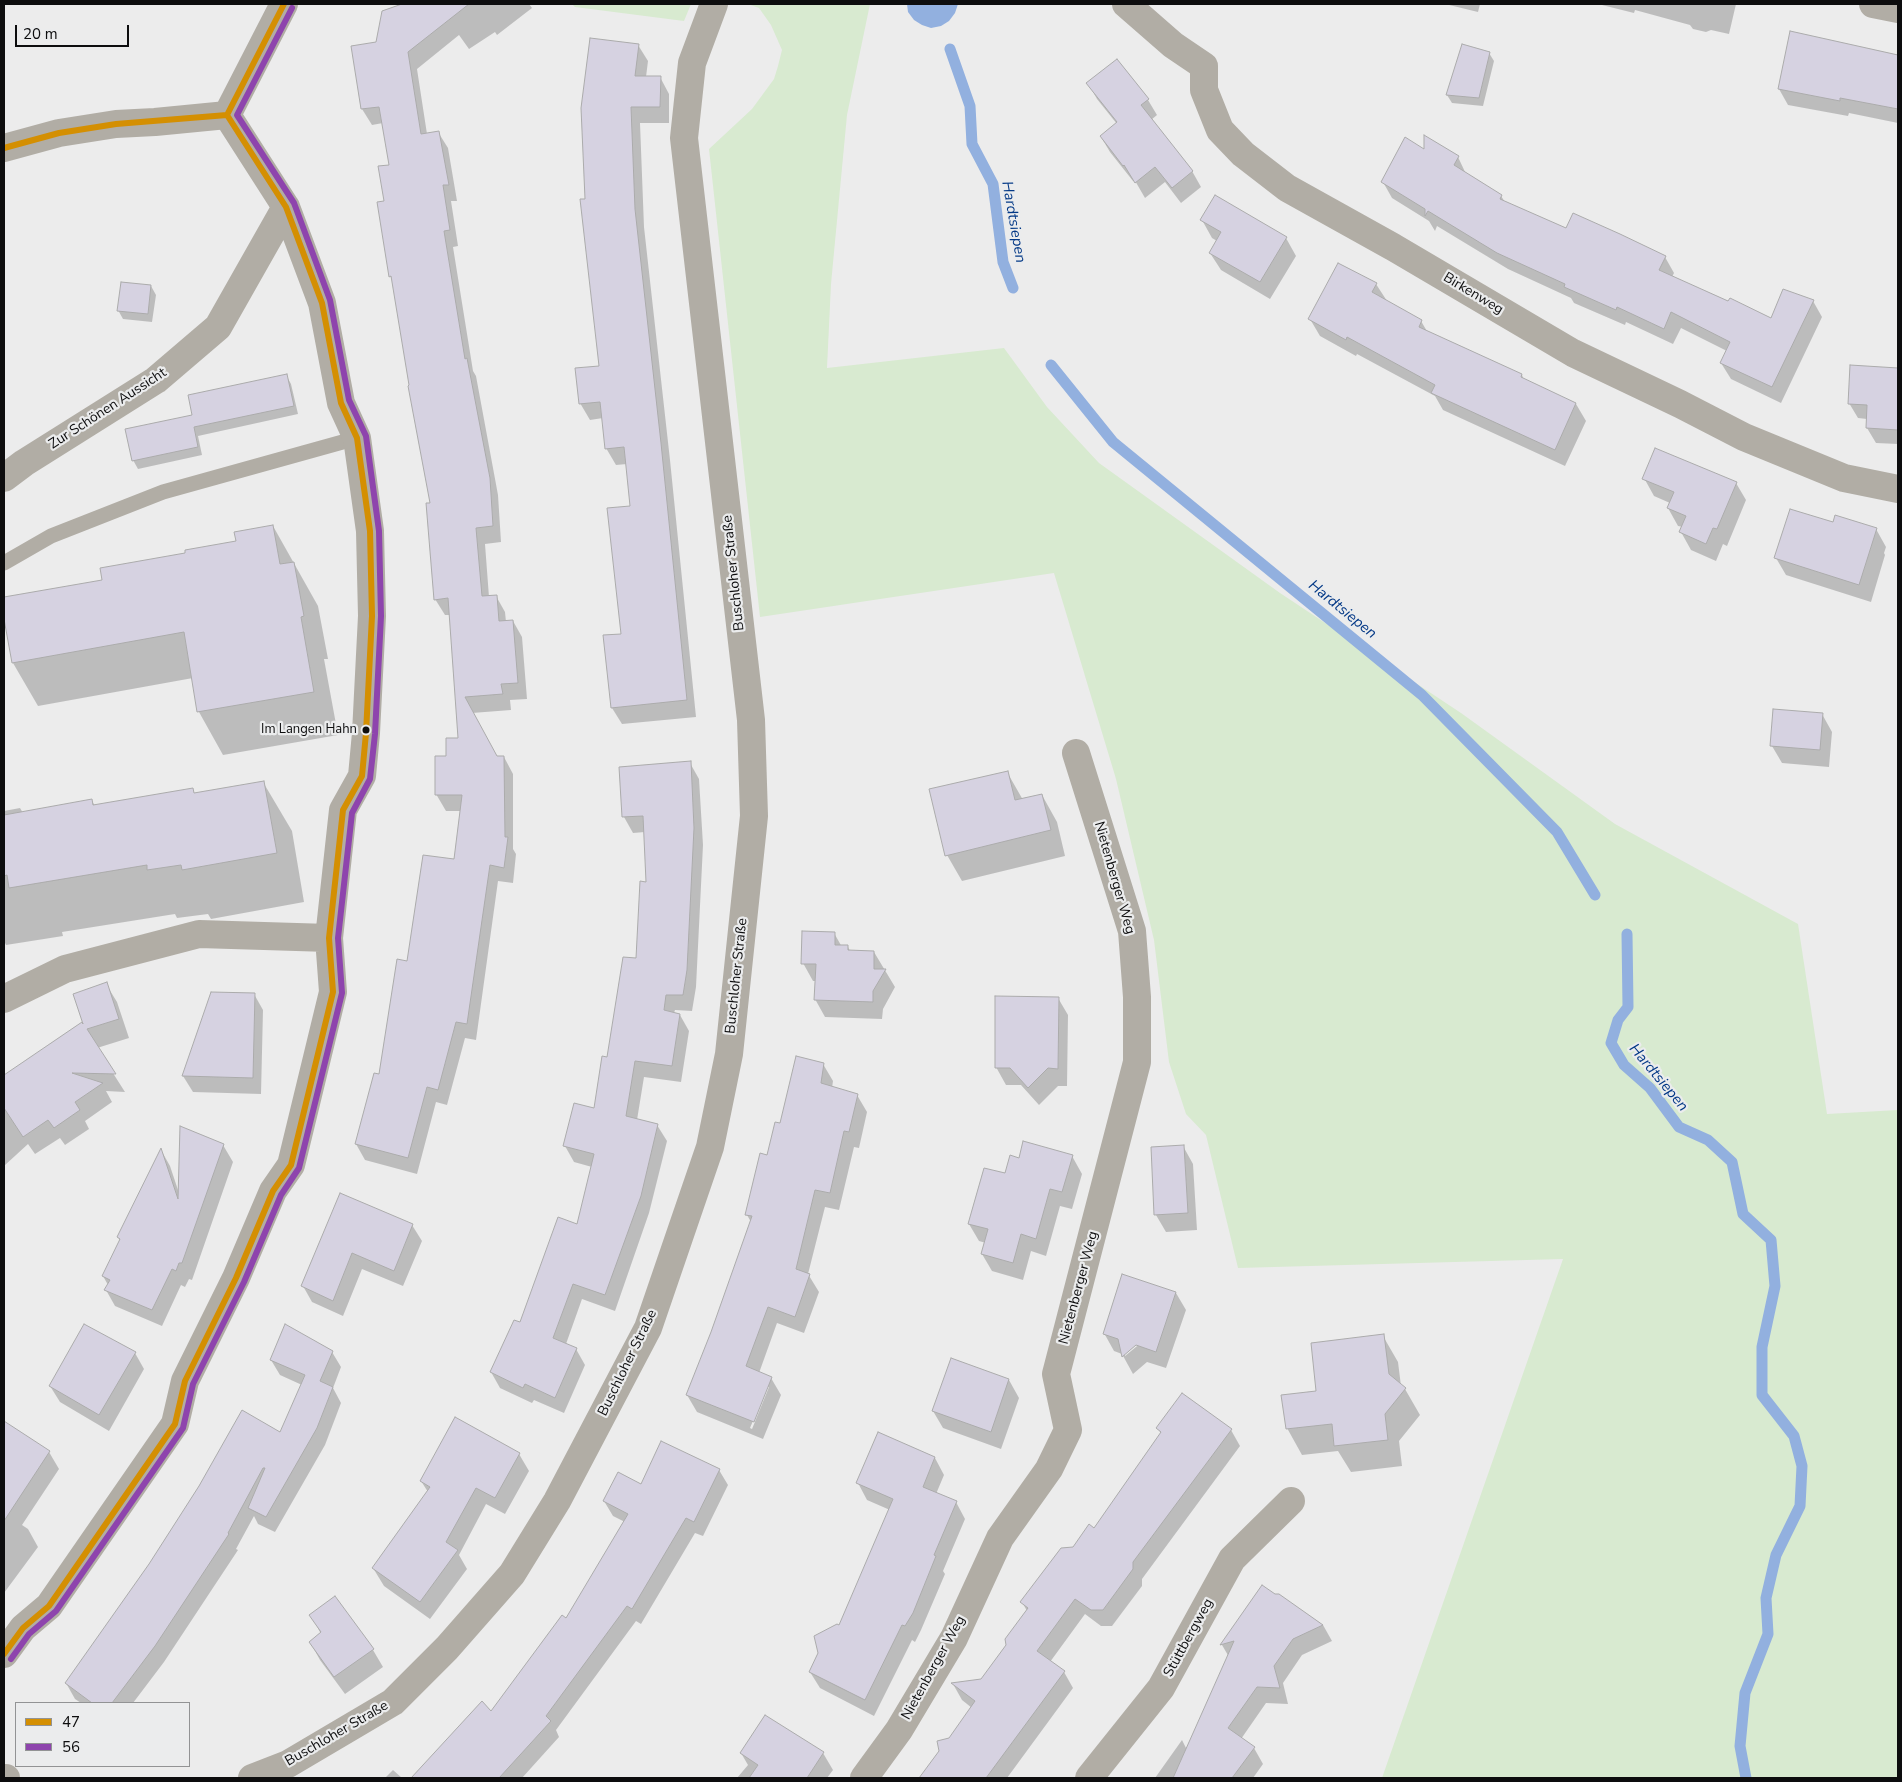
<!DOCTYPE html>
<meta charset="utf-8">
<style>
body{margin:0}
#map{position:relative;width:1902px;height:1782px;overflow:hidden;background:#ececec;font-family:"Nunito Sans",sans-serif}
canvas{display:block}
.frame{position:absolute;inset:0;border:5px solid #0d0d0e;pointer-events:none}
.legend{position:absolute;left:15px;top:1702px;width:175px;height:65px;box-sizing:border-box;background:#ebeced;border:1px solid #929394;margin:0;padding:6px 9px;list-style:none;font-size:15px;color:#0d0d0e}
.legend li{display:flex;align-items:center;gap:10px;height:25px}
.legend b{width:25px;border:1px solid #929394}
.scale{position:absolute;left:15px;top:25px;width:114px;height:22px;box-sizing:border-box;border:2px solid #0d0d0e;border-top:0;padding-left:6px;font-size:15px;line-height:18px;white-space:nowrap;color:#0d0d0e;-webkit-text-stroke:4px #ebeced;paint-order:stroke}
</style>
<div id="map">
<canvas width="1902" height="1782"></canvas>
<div class="frame"></div>
<ul class="legend">
<li><b style="height:6px;background:#d48f02"></b>47</li>
<li><b style="height:6px;background:#8e44ad"></b>56</li>
</ul>
<div class="scale">20 m</div>
</div>
<script>
const ctx = document.querySelector('canvas').getContext('2d');
ctx.lineJoin = 'round';
function fillPath(path, color) { ctx.fillStyle = color; ctx.fill(path, 'evenodd'); }
const poly = rows => new Path2D(rows.map(r => 'M' + r).join(''));
function strokePath(path, color, width, dash) { ctx.strokeStyle = color; ctx.lineWidth = width; ctx.lineCap = dash ? 'butt' : 'round'; ctx.setLineDash(dash || []); ctx.stroke(path); }
function drawText(font, color, halo, rows, align = 'center') {
  ctx.font = font + ' "Nunito Sans",sans-serif'; ctx.lineWidth = 4.5; ctx.setLineDash([]); ctx.textBaseline = 'middle'; ctx.strokeStyle = halo; ctx.fillStyle = color; for (const [text, x, y, turn = 0] of rows) {
    ctx.save(); ctx.translate(x, y); ctx.rotate((+turn || 0) * Math.PI / 180); ctx.textAlign = isNaN(turn) ? turn : align; if (halo) ctx.strokeText(text, 0, 0); ctx.fillText(text, 0, 0); ctx.restore();
  }
}
const green = poly([
 [572,4,694,4,691,4,684,21,575,7],
 [748,4,870,4,847,115,831,284,827,368,1004,348,1047,407,1099,463,1280,593,1461,713,1615,824,1798,924,1827,1114,1898,1110,1898,1778,1382,1778,1563,1259,1238,1268,1206,1135,1186,1114,1169,1062,1154,940,1116,779,1054,573,760,617,709,149,752,109,774,79,778,66,782,50,771,25,759,8]
]);
const water = poly([
 [907,4,958,4,955,13,949,21,941,26,931,28,922,25,914,20,908,12]
]);
const shadow = poly([
 [406,4,529,4,532,8,497,35,495,32,469,49,459,35,417,69,427,134,438,132,448,148,457,201,451,201,458,246,453,247,473,371,476,376,498,495,501,542,485,544,489,597,496,596,505,612,506,622,513,621,522,637,527,699,510,700,511,710,472,713,496,757,504,757,513,774,513,849,516,854,513,883,498,881,476,1040,465,1038,447,1105,436,1102,417,1174,365,1160,356,1144,380,1076,408,962,455,860,461,811,446,811,436,794,447,757,459,739,451,615,445,615,435,599,431,504,394,282,390,276,378,203,385,202,390,166,383,123,372,125,362,109,383,12],
 [1445,4,1480,4,1478,12],
 [1598,4,1736,4,1729,34,1711,30,1706,32,1693,29,1690,25,1635,10,1634,13],
 [1791,33,1898,55,1898,123,1849,113,1848,116,1788,105,1779,89],
 [638,45,648,61,646,77,660,77,669,94,669,123,640,123,644,227,670,460,696,717,622,724,612,708,623,635,631,507,627,464,616,465,606,448,603,418,590,420,580,403,600,367,587,200],
 [1489,53,1494,61,1483,106,1452,103,1447,95],
 [1117,60,1148,100,1157,115,1151,120,1192,171,1201,187,1181,203,1165,182,1145,198,1134,179,1133,181,1110,152,1101,137,1117,124,1097,99,1088,83],
 [1426,151,1458,157,1466,174,1501,196,1505,202,1567,230,1665,257,1674,273,1672,277,1772,320,1813,301,1822,317,1781,403,1731,379,1721,363,1727,351,1681,328,1673,344,1626,322,1625,325,1574,303,1571,298,1508,269,1437,226,1435,231,1429,221,1392,198,1383,182],
 [1202,220,1286,238,1296,256,1270,299,1221,270,1210,253,1217,241,1212,238],
 [1376,284,1387,301,1421,321,1428,333,1522,375,1524,380,1576,404,1586,421,1565,466,1443,410,1435,396,1357,354,1356,356,1320,336,1310,319],
 [151,286,156,295,152,322,123,319,118,310],
 [1898,352,1898,444,1876,443,1867,428,1867,419,1858,418,1849,403,1897,369],
 [286,375,291,384,298,414,198,436,202,455,138,469,133,460,193,416],
 [1644,478,1736,483,1746,500,1727,546,1723,544,1716,561,1691,550,1681,532,1683,527,1678,526,1668,508,1670,503,1654,496],
 [1834,524,1876,529,1886,547,1884,553,1885,555,1871,602,1786,575,1776,558],
 [273,526,318,606,328,659,324,659,338,735,223,755,199,712,193,678,38,706,13,663,4,612,4,599,103,581,237,542],
 [1822,714,1832,732,1829,767,1782,763,1772,746],
 [690,763,699,779,703,845,696,987,692,1011,675,1010,674,1013,680,1015,689,1031,681,1082,644,1077,637,1120,657,1125,667,1141,649,1213,615,1311,582,1299,566,1344,576,1349,585,1365,564,1413,534,1400,532,1403,500,1388,491,1372,578,1225,592,1167,574,1162,565,1146,595,1110,637,959,648,883,645,832,633,833,624,817],
 [1007,772,1023,800,1042,795,1057,822,1065,856,962,881,947,855],
 [263,782,292,831,304,902,211,919,208,914,177,918,175,914,62,932,63,936,6,945,4,941,4,811,20,808,23,813,92,801,95,806,192,789,195,794],
 [834,933,842,947,848,947,850,951,874,952,895,987,883,1009,882,1019,825,1017,815,999,816,981,813,981,803,963],
 [106,984,117,1002,129,1038,97,1048,125,1092,106,1091,112,1102,85,1121,89,1129,65,1145,60,1138,35,1154,28,1144,4,1166,4,1076,81,1023,85,1030],
 [254,994,263,1010,261,1094,193,1092,183,1076],
 [1058,998,1068,1015,1067,1086,1058,1086,1039,1105,1021,1085,1006,1085,996,1067],
 [823,1064,833,1081,832,1088,857,1095,867,1112,859,1148,854,1147,839,1210,825,1207,808,1274,819,1292,804,1333,777,1323,759,1373,771,1378,781,1395,763,1439,697,1412,687,1395,712,1332,751,1222,747,1215,768,1156,781,1124],
 [767,1387,769,1387,752,1429,750,1428],
 [223,1145,233,1162,192,1280,189,1279,185,1287,181,1285,162,1326,115,1306,106,1290,108,1285,103,1276,120,1241,118,1237,161,1150,170,1166,179,1193],
 [1183,1146,1193,1164,1197,1230,1166,1232,1156,1215],
 [1072,1156,1082,1174,1072,1209,1060,1206,1046,1256,1031,1251,1023,1280,992,1271,982,1254,986,1243,979,1241,969,1224,1005,1175,1020,1159],
 [341,1195,412,1225,422,1241,403,1286,362,1269,343,1316,312,1302,303,1286],
 [1176,1293,1186,1310,1166,1368,1147,1362,1133,1374,1122,1354,1114,1351,1104,1333],
 [1141,1340,1142,1342,1125,1356,1125,1353],
 [1383,1336,1398,1362,1401,1386,1405,1389,1420,1415,1399,1441,1402,1466,1351,1472,1338,1451,1302,1455,1287,1428],
 [332,1352,341,1367,333,1388,341,1403,325,1445,275,1532,258,1524,254,1516,236,1549,238,1550,164,1662,133,1703,81,1703,75,1699,66,1683,281,1434,302,1385,280,1375,271,1360],
 [135,1353,144,1369,109,1431,60,1402,50,1386],
 [951,1360,1009,1380,1019,1398,1001,1449,943,1428,933,1411],
 [4,1423,49,1452,59,1469,22,1525,28,1529,38,1547,4,1593],
 [1158,1428,1231,1430,1240,1446,1142,1579,1142,1586,1112,1626,1101,1626,1085,1614,1050,1662,1064,1672,1073,1688,1007,1778,920,1778,972,1708,962,1700,953,1684,982,1680,1007,1645,1027,1611,1022,1602,1074,1548,1094,1530,1161,1434],
 [519,1454,529,1471,505,1514,486,1504,459,1555,467,1569,430,1619,384,1586,373,1568,428,1492,421,1481],
 [935,1458,944,1475,936,1494,956,1502,965,1519,943,1571,945,1574,921,1630,915,1642,912,1640,874,1716,820,1688,810,1672,840,1627,890,1510,867,1500,858,1483],
 [719,1470,728,1485,703,1536,695,1533,641,1624,636,1621,556,1730,559,1737,522,1778,413,1778,482,1703,492,1712,566,1620,625,1522,613,1516,604,1501,641,1486],
 [1262,1587,1275,1596,1279,1595,1323,1625,1332,1641,1302,1655,1283,1683,1288,1704,1266,1703,1241,1739,1254,1748,1263,1764,1253,1778,1155,1778,1182,1740,1187,1750,1229,1657,1222,1645],
 [335,1598,373,1650,383,1667,345,1694,320,1660,310,1642,321,1634,311,1615],
 [765,1716,823,1753,833,1770,827,1778,737,1778,748,1765,741,1753],
 [393,1770,402,1778,385,1778]
]);
const stream = poly([
 [950,49,970,106,972,144,993,184,1003,262,1013,288],
 [1051,365,1113,442,1422,695,1557,832,1595,895],
 [1627,934,1628,1007,1618,1020,1611,1043,1624,1065,1650,1088,1679,1127,1708,1140,1732,1162,1743,1214,1771,1240,1775,1286,1762,1347,1762,1395,1794,1436,1802,1466,1800,1506,1776,1555,1766,1598,1768,1634,1745,1693,1740,1746,1746,1778]
]);
const building = poly([
 [402,4,469,4,408,52,421,134,439,131,449,185,443,185,450,230,444,231,465,359,467,358,490,478,493,526,476,528,482,596,497,595,499,621,513,620,518,683,501,684,503,694,465,697,497,756,504,756,505,837,508,837,504,868,490,865,467,1024,456,1022,438,1090,427,1087,408,1158,355,1144,374,1073,379,1074,397,959,407,961,423,855,454,859,462,795,435,795,435,756,446,756,446,738,458,738,448,598,434,600,426,503,430,503,408,386,409,385,391,276,389,277,377,202,384,201,378,166,389,165,379,107,361,109,351,46,376,42,382,11,402,4],
 [1790,31,1898,55,1898,109,1840,98,1840,101,1778,89,1790,31],
 [590,38,639,44,635,76,661,76,660,107,631,107,635,209,661,443,687,700,611,708,603,635,621,634,607,508,630,506,624,447,605,449,600,402,579,404,575,368,599,366,580,199,585,199,581,108,590,38],
 [1462,44,1490,52,1479,98,1446,95,1462,44],
 [1117,59,1149,99,1141,105,1193,171,1172,188,1155,167,1135,183,1124,165,1123,166,1100,136,1117,122,1086,83,1117,59],
 [1424,135,1459,156,1454,165,1502,195,1500,199,1566,228,1573,213,1620,234,1666,256,1659,270,1728,301,1730,298,1771,318,1783,289,1814,300,1772,387,1720,363,1730,342,1671,312,1664,329,1617,307,1616,310,1564,287,1565,284,1497,253,1428,211,1425,216,1425,209,1381,182,1405,137,1424,149,1424,135],
 [1215,195,1287,237,1260,282,1209,253,1221,232,1200,220,1215,195],
 [1338,263,1377,283,1372,292,1422,320,1419,327,1522,374,1521,377,1576,403,1555,450,1431,393,1435,385,1347,337,1346,340,1308,319,1338,263],
 [121,282,151,285,148,314,117,311,121,282],
 [1850,365,1898,368,1898,430,1866,428,1867,405,1848,404,1850,365],
 [287,374,294,406,194,427,198,447,132,461,125,429,192,415,188,395,287,374],
 [1655,448,1737,482,1717,529,1713,528,1706,544,1679,532,1686,516,1667,508,1674,492,1642,479,1655,448],
 [1790,509,1833,522,1835,515,1877,528,1859,585,1774,558,1790,509],
 [273,525,280,564,294,562,304,616,301,617,314,692,197,712,184,632,12,663,4,619,4,597,102,580,100,568,185,553,185,550,236,541,234,532,273,525],
 [1773,709,1823,713,1820,750,1770,746,1773,709],
 [691,761,694,828,687,970,683,995,666,995,664,1010,680,1014,672,1066,635,1061,626,1116,658,1124,641,1196,605,1295,573,1284,553,1338,577,1348,555,1398,525,1384,523,1388,490,1372,514,1320,520,1322,558,1217,577,1224,594,1154,563,1146,574,1103,594,1108,602,1056,607,1057,623,957,636,958,640,881,646,882,643,816,622,817,619,767,691,761],
 [1008,771,1015,800,1042,794,1051,830,945,856,929,789,1008,771],
 [264,781,277,853,182,870,181,865,147,870,147,865,9,888,7,875,4,876,4,815,92,799,93,805,193,788,194,793,264,781],
 [802,931,835,932,835,945,848,945,848,950,874,951,874,969,886,969,873,991,873,1002,814,1000,816,964,801,964,802,931],
 [107,982,119,1019,87,1029,116,1074,72,1073,103,1083,75,1102,80,1110,54,1128,48,1120,23,1137,4,1108,4,1075,82,1022,83,1024,73,994,107,982],
 [211,992,255,993,253,1078,182,1076,211,992],
 [995,996,1059,997,1058,1069,1048,1068,1028,1088,1010,1068,995,1068,995,996],
 [796,1056,824,1063,821,1083,858,1094,849,1132,844,1131,830,1193,815,1190,796,1269,810,1274,795,1317,768,1307,746,1366,772,1377,754,1422,686,1395,711,1332,752,1216,745,1215,760,1153,767,1155,775,1122,780,1123,796,1056],
 [180,1126,224,1144,182,1263,179,1263,176,1271,172,1269,152,1310,104,1290,110,1280,102,1276,120,1239,117,1237,161,1148,178,1199,180,1126],
 [1023,1141,1073,1155,1062,1192,1050,1189,1036,1239,1021,1234,1013,1263,981,1254,988,1229,968,1224,984,1168,1005,1173,1010,1155,1019,1158,1023,1141],
 [1184,1145,1188,1213,1154,1215,1151,1147,1184,1145],
 [340,1193,413,1224,394,1271,352,1253,333,1301,301,1286,340,1193],
 [1122,1274,1176,1292,1156,1352,1136,1345,1122,1357,1118,1339,1103,1334,1122,1274],
 [84,1324,136,1352,99,1415,49,1386,84,1324],
 [285,1324,333,1351,320,1381,333,1387,317,1428,266,1517,248,1508,265,1468,263,1468,228,1533,229,1534,155,1646,112,1703,92,1703,65,1683,149,1564,199,1486,242,1410,280,1432,305,1375,270,1360,285,1324],
 [1384,1334,1389,1374,1406,1388,1385,1414,1388,1440,1334,1446,1332,1424,1286,1429,1281,1395,1316,1391,1311,1343,1384,1334],
 [951,1358,1009,1379,991,1432,932,1411,951,1358],
 [1182,1393,1232,1429,1133,1562,1133,1569,1103,1610,1091,1610,1075,1599,1037,1651,1065,1671,986,1778,919,1778,939,1751,937,1741,949,1738,975,1701,951,1683,981,1679,1006,1645,1005,1639,1028,1608,1020,1602,1061,1548,1073,1547,1089,1524,1094,1528,1161,1432,1156,1428,1182,1393],
 [455,1417,520,1453,495,1498,476,1488,446,1542,458,1550,420,1602,372,1568,430,1487,420,1481,455,1417],
 [4,1421,50,1451,4,1521,4,1421],
 [878,1432,935,1457,923,1487,957,1501,934,1555,936,1556,913,1613,905,1626,902,1625,865,1700,809,1672,818,1653,814,1636,837,1624,839,1625,893,1499,856,1483,878,1432],
 [661,1441,720,1469,694,1522,686,1518,632,1609,627,1606,546,1716,551,1721,499,1778,411,1778,482,1701,491,1711,562,1615,566,1618,628,1514,603,1501,618,1472,641,1484,661,1441],
 [1262,1585,1275,1594,1279,1594,1323,1625,1293,1639,1274,1666,1280,1688,1257,1687,1228,1728,1255,1747,1232,1778,1173,1778,1234,1641,1220,1645,1262,1585],
 [335,1596,374,1649,334,1677,309,1642,321,1632,309,1615,335,1596],
 [765,1715,824,1752,807,1778,749,1778,758,1765,740,1753,765,1715]
]);
const service = poly([
 [4,563,51,536,163,492,357,438]
]);
const minor = poly([
 [1126,4,1173,45,1204,66,1204,90,1220,130,1243,154,1287,188,1393,247,1573,353,1680,404,1744,437,1844,478,1898,489],
 [1873,4,1898,9],
 [4,478,24,463,156,380,218,327,286,207],
 [4,999,65,969,199,934,329,938],
 [4,1654,23,1628,49,1606,175,1424,185,1381,236,1278,273,1191,291,1165,333,992,329,938,343,810,362,776,366,733,372,616,370,531,357,438,341,403,322,303,286,207,227,115],
 [4,1778,6,1778],
 [252,1778,288,1764,393,1702,447,1648,512,1574,557,1501,648,1328,710,1147,729,1054,754,816,751,720,684,138,692,63,714,4],
 [864,1778,899,1730,954,1638,1000,1538,1049,1469,1068,1430,1056,1374,1137,1062,1137,997,1132,931,1076,753],
 [1089,1778,1161,1688,1232,1559,1291,1501]
]);
const tertiary = poly([
 [4,148,59,133,116,124,155,122,227,115,284,4]
]);
const bus1 = poly([
 [227,115,284,4],
 [4,148,59,133,116,124,227,115],
 [4,1654,23,1628,49,1606,175,1424,185,1381,236,1278,273,1191,291,1165,333,992,329,938,343,810,362,776,366,733,372,616,370,531,357,438,341,403,322,303,286,207,227,115]
]);
const bus2 = poly([
 [11,1659,29,1634,56,1611,183,1428,193,1384,244,1282,281,1195,299,1168,342,993,338,938,352,813,370,779,375,734,381,616,379,531,366,436,349,400,330,300,294,203,237,115,292,8]
]);
const markers = [
 [366,730,4.5,"#0d0d0e"]
];
const busNames = [
 ["Im Langen Hahn",357,730]
];
const streetNames = [
 ["Birkenweg",1473,294,31],
 ["Zur Schönen Aussicht",108,409,-33],
 ["Buschloher Straße",734,573,-96],
 ["Nietenberger Weg",1114,878,74],
 ["Buschloher Straße",737,976,-84],
 ["Nietenberger Weg",1079,1288,-75],
 ["Buschloher Straße",628,1363,-64],
 ["Stüttbergweg",1189,1638,-61],
 ["Nietenberger Weg",934,1668,-61],
 ["Buschloher Straße",337,1734,-30]
];
const waterNames = [
 ["Hardtsiepen",1013,222,80],
 ["Hardtsiepen",1342,610,39],
 ["Hardtsiepen",1658,1078,50]
];
fillPath(green, '#d8ead0');
fillPath(water, '#92b0df');
fillPath(shadow, '#0003');
strokePath(stream, '#92b0df', 11);
fillPath(building, '#d6d2e1');
strokePath(building, '#ababab', 1);
strokePath(service, '#b1ada5', 15);
strokePath(minor, '#b1ada5', 28);
strokePath(tertiary, '#b1ada5', 28);
strokePath(bus1, '#d48f02', 6);
strokePath(bus2, '#8e44ad', 6);
for (const [x, y, r, color] of markers) { const dot = new Path2D(); dot.arc(x, y, r, 0, 2 * Math.PI); ctx.fillStyle = color; ctx.fill(dot); strokePath(dot, '#ebeced', 2); }
drawText('13px', '#0d0d0e', '#ebeced', busNames, 'right');
drawText('14px', '#0d0d0e', '#ebeced', streetNames);
drawText('italic 15px', '#033886', '#ebeced', waterNames);
</script>
